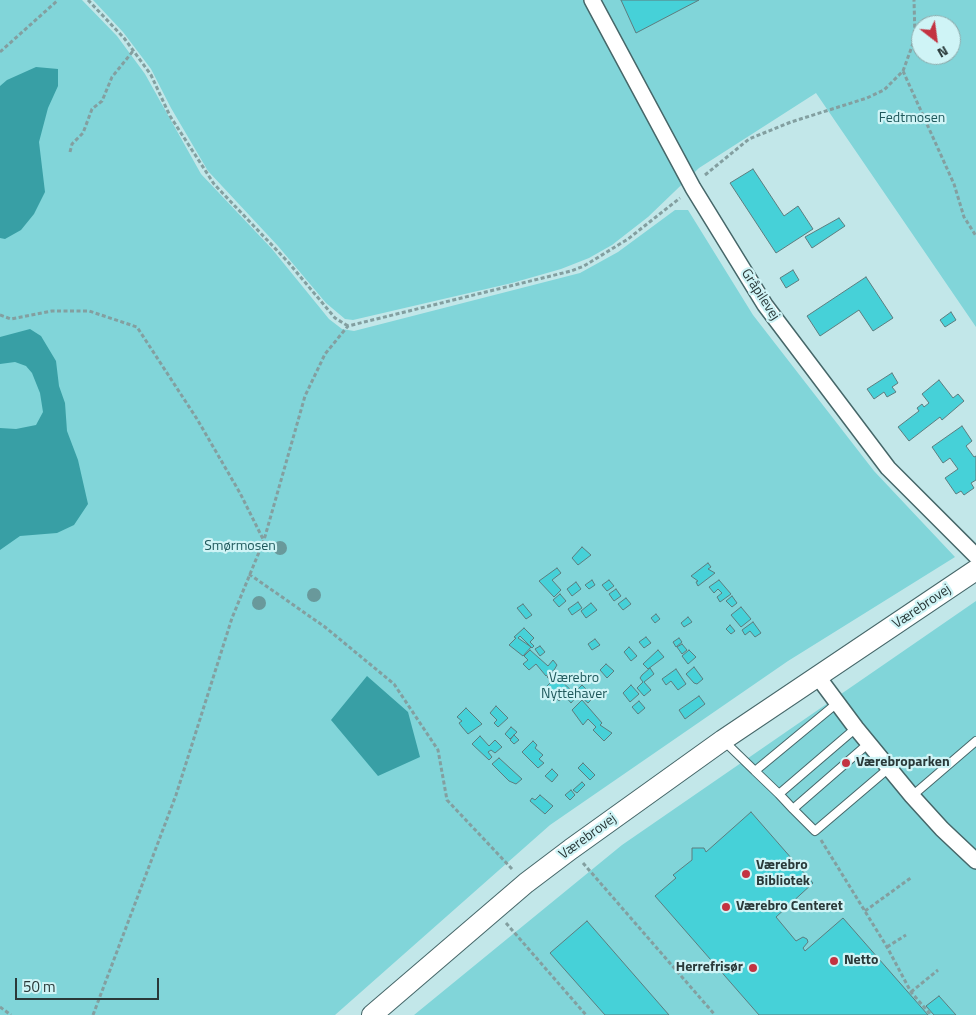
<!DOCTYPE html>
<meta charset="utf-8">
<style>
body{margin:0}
#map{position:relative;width:976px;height:1015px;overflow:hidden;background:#c2e7e9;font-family:"Titillium Web",sans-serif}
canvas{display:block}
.north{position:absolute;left:911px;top:15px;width:50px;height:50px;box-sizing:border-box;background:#cff4f6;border:1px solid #8da9aa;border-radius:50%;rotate:150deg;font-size:14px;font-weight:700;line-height:20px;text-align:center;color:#2a3939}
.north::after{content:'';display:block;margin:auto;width:18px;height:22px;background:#c33341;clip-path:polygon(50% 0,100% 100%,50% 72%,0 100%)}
.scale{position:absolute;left:15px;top:978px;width:144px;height:22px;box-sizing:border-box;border:2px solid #2a3939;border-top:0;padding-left:6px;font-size:15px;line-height:18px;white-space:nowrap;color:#2a3939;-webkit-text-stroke:4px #cff4f6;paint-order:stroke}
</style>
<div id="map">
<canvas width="976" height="1015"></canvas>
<div class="north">N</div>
<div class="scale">50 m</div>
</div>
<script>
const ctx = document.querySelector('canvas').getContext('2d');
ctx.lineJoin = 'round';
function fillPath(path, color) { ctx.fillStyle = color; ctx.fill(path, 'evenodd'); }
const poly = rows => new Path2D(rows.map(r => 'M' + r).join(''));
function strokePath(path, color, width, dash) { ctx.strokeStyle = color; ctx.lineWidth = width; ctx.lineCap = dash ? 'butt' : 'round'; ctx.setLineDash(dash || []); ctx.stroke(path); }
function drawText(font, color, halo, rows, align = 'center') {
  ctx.font = font + ' "Titillium Web",sans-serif'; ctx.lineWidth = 4.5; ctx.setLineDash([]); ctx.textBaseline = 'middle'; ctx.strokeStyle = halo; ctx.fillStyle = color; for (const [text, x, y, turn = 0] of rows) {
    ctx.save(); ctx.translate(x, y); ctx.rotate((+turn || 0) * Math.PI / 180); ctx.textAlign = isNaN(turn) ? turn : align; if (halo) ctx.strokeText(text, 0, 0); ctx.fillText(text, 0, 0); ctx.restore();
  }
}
const green = poly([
 [0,0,82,0,117,36,145,74,201,174,272,249,329,319,342,329,354,331,580,273,618,252,675,210,688,210,753,315,874,471,955,557,788,661,550,825,335,1015,0,1015],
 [93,0,976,0,976,327,816,93,699,168,648,217,612,245,589,258,561,269,512,283,353,320,345,319,326,303,278,246,208,171,171,108,151,69,123,32],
 [921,25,951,25,951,55,921,55],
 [976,601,976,1015,414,1015,622,845]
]);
const water = poly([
 [36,67,58,69,58,86,48,108,39,142,45,192,34,214,21,230,5,239,0,238,0,86,7,80],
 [30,329,41,336,56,361,59,386,65,403,67,431,78,460,88,504,74,525,57,533,20,536,0,550,0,428,16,429,36,425,43,412,40,393,32,373,26,366,15,362,0,364,0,337],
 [367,676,408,712,420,757,378,776,331,720]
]);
const building = poly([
 [621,0,699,0,636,33,621,0],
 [753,169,784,216,798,206,813,229,776,253,730,183,753,169],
 [839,218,845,226,812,248,805,237,839,218],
 [793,270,799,280,786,288,780,278,793,270],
 [866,277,893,318,873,331,859,310,820,336,807,316,866,277],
 [951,312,956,320,945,327,940,320,951,312],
 [892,373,898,383,892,387,896,392,887,397,884,392,874,399,867,389,892,373],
 [939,380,953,398,958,394,964,401,942,420,940,417,909,441,898,427,919,411,917,408,922,404,924,407,929,403,922,394,939,380],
 [962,426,972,441,966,446,974,457,976,456,976,480,971,483,974,488,964,495,961,491,956,494,945,478,958,469,950,458,943,463,932,447,962,426],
 [582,547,591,555,578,565,572,558,582,547],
 [708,563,711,567,708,569,715,573,698,586,696,582,698,581,691,576,708,563],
 [557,568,561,573,552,580,561,590,554,597,539,581,557,568],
 [592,580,595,585,589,589,585,585,592,580],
 [609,580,614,586,607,591,602,585,609,580],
 [719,580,731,594,720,602,717,597,722,593,718,589,714,593,709,587,719,580],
 [576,582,581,589,572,596,567,589,576,582],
 [616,589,621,596,614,601,609,594,616,589],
 [560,594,566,601,559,607,553,600,560,594],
 [732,596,737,603,732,607,726,601,732,596],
 [626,598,631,604,623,610,618,604,626,598],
 [578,602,582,608,572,615,568,609,578,602],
 [591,603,597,610,586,618,581,611,591,603],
 [523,604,532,615,526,619,517,608,523,604],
 [741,607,751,619,741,627,731,615,741,607],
 [656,614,660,619,655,623,651,618,656,614],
 [688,617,692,622,684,627,681,623,688,617],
 [753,622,761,633,755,637,750,631,745,635,742,630,753,622],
 [730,625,735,631,731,634,726,629,730,625],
 [524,628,534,638,530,642,534,646,532,648,520,636,518,638,531,647,523,656,509,645,516,638,514,637,524,628],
 [646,637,651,643,644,648,639,642,646,637],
 [679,638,682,642,676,647,673,642,679,638],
 [595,639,600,645,592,650,588,644,595,639],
 [682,644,687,650,682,654,677,647,682,644],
 [540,646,545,652,540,656,535,649,540,646],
 [629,647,637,656,631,661,624,652,629,647],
 [530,650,548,666,553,660,557,665,554,670,546,676,536,664,529,670,523,664,528,660,524,656,530,650],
 [658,650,664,657,648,669,643,664,658,650],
 [689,650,696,657,688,664,682,656,689,650],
 [606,664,614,671,607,678,600,670,606,664],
 [694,667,703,679,697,684,694,683,686,674,694,667],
 [650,668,654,674,644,682,651,690,644,696,637,688,643,682,640,678,642,675,650,668],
 [676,669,686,684,678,690,671,681,666,685,662,679,676,669],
 [552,672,577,696,571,703,565,696,559,701,547,686,552,681,547,677,552,672],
 [582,685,594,697,588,703,575,692,582,685],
 [631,685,639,694,630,702,623,693,631,685],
 [699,696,705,704,685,719,679,710,699,696],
 [582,700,602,723,600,725,612,733,604,741,593,730,596,727,588,719,583,725,572,710,582,700],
 [639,701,645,708,638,714,632,707,639,701],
 [496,706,508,718,498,727,494,723,497,720,490,713,496,706],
 [466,708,482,724,468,734,462,727,459,723,462,721,457,717,466,708],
 [511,727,517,732,510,739,505,734,511,727],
 [514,735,519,740,514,744,510,740,514,735],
 [480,736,489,746,495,740,502,747,495,753,491,750,488,752,492,757,489,760,472,744,480,736],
 [533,741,537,745,535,748,543,755,539,759,544,763,538,768,522,752,533,741],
 [499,758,522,779,516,784,509,781,492,764,499,758],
 [583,763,595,775,590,780,578,768,583,763],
 [552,769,558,775,552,782,545,776,552,769],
 [582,782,585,785,577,793,573,790,582,782],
 [571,790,575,795,570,800,565,795,571,790],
 [540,795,553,806,545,814,530,801,532,798,535,800,540,795],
 [751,812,813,883,776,917,796,941,803,937,807,939,808,942,803,948,805,951,843,918,928,1015,759,1015,655,896,676,878,673,875,692,860,692,848,704,848,706,852,751,812],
 [587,921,669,1015,605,1015,550,953,587,921],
 [939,996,956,1015,934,1015,926,1006,939,996]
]);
const path = poly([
 [88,0,124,38,151,75,170,116,214,184,288,262,335,318,348,326],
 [0,52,58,0],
 [903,71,954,184,964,217,976,236],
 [70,152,72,144,83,133,92,109,102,101,112,77,133,51],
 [705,175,749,139,791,122,867,98,884,90,903,71,915,38,914,0],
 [0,315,11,319,52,311,89,311,137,327,197,419,240,493,263,539],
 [249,574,325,627,394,684,438,750,447,800,513,870],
 [821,840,887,947,911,992,931,1015],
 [583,863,715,1015],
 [865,911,912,877],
 [506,923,586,1015],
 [887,947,906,935],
 [911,992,938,970],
 [0,1007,11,1015],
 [93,1015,176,795,232,618,264,540,305,396,325,354,348,326,571,271,584,266,628,239,680,198]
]);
const service = poly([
 [724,741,755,771,836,704],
 [755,771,779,794,856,728],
 [779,794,793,809,869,743],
 [912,796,976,741],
 [793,809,815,831,889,768]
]);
const minor = poly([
 [592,0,693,188,765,305,888,468,976,556],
 [818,677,856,728,912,796,942,829,976,861]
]);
const tertiary = poly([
 [372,1015,526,883,571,849,723,740,976,570]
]);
const trees = [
 [280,548],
 [314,595],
 [259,603]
];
const markers = [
 [846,763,5,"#c33341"],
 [746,874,5,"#c33341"],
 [726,907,5,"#c33341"],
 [834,961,5,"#c33341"],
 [753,968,5,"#c33341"]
];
const parkNames = [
 ["Fedtmosen",912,119],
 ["Smørmosen",240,547],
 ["Værebro",574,679],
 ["Nyttehaver",574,695]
];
const streetNames = [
 ["Gråpilevej",760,295,57],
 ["Værebrovej",922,607,-34],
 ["Værebrovej",588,837,-36]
];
const poiNames = [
 ["Værebroparken",856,763],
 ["Værebro",756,866],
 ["Bibliotek",756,882],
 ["Værebro Centeret",736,907],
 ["Netto",844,961],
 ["Herrefrisør",743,968,"right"]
];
fillPath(green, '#81d5d9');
fillPath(water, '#389fa5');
fillPath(building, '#46d1d8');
strokePath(building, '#5c7d7f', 1);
strokePath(service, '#466769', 10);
strokePath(minor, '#466769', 18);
strokePath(tertiary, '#466769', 22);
strokePath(path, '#839fa0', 3, [4, 2.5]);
strokePath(service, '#fff', 8);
strokePath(minor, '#fff', 15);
strokePath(tertiary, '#fff', 20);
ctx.fillStyle = '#69999b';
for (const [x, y] of trees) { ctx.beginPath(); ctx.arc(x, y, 7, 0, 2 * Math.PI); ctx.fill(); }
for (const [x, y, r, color] of markers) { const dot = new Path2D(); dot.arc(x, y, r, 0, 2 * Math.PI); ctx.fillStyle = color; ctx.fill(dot); strokePath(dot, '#cff4f6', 2); }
drawText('14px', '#20595c', '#cff4f6', parkNames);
drawText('14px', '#2a3939', '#cff4f6', streetNames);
drawText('bold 14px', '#2a3939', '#cff4f6', poiNames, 'left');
</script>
